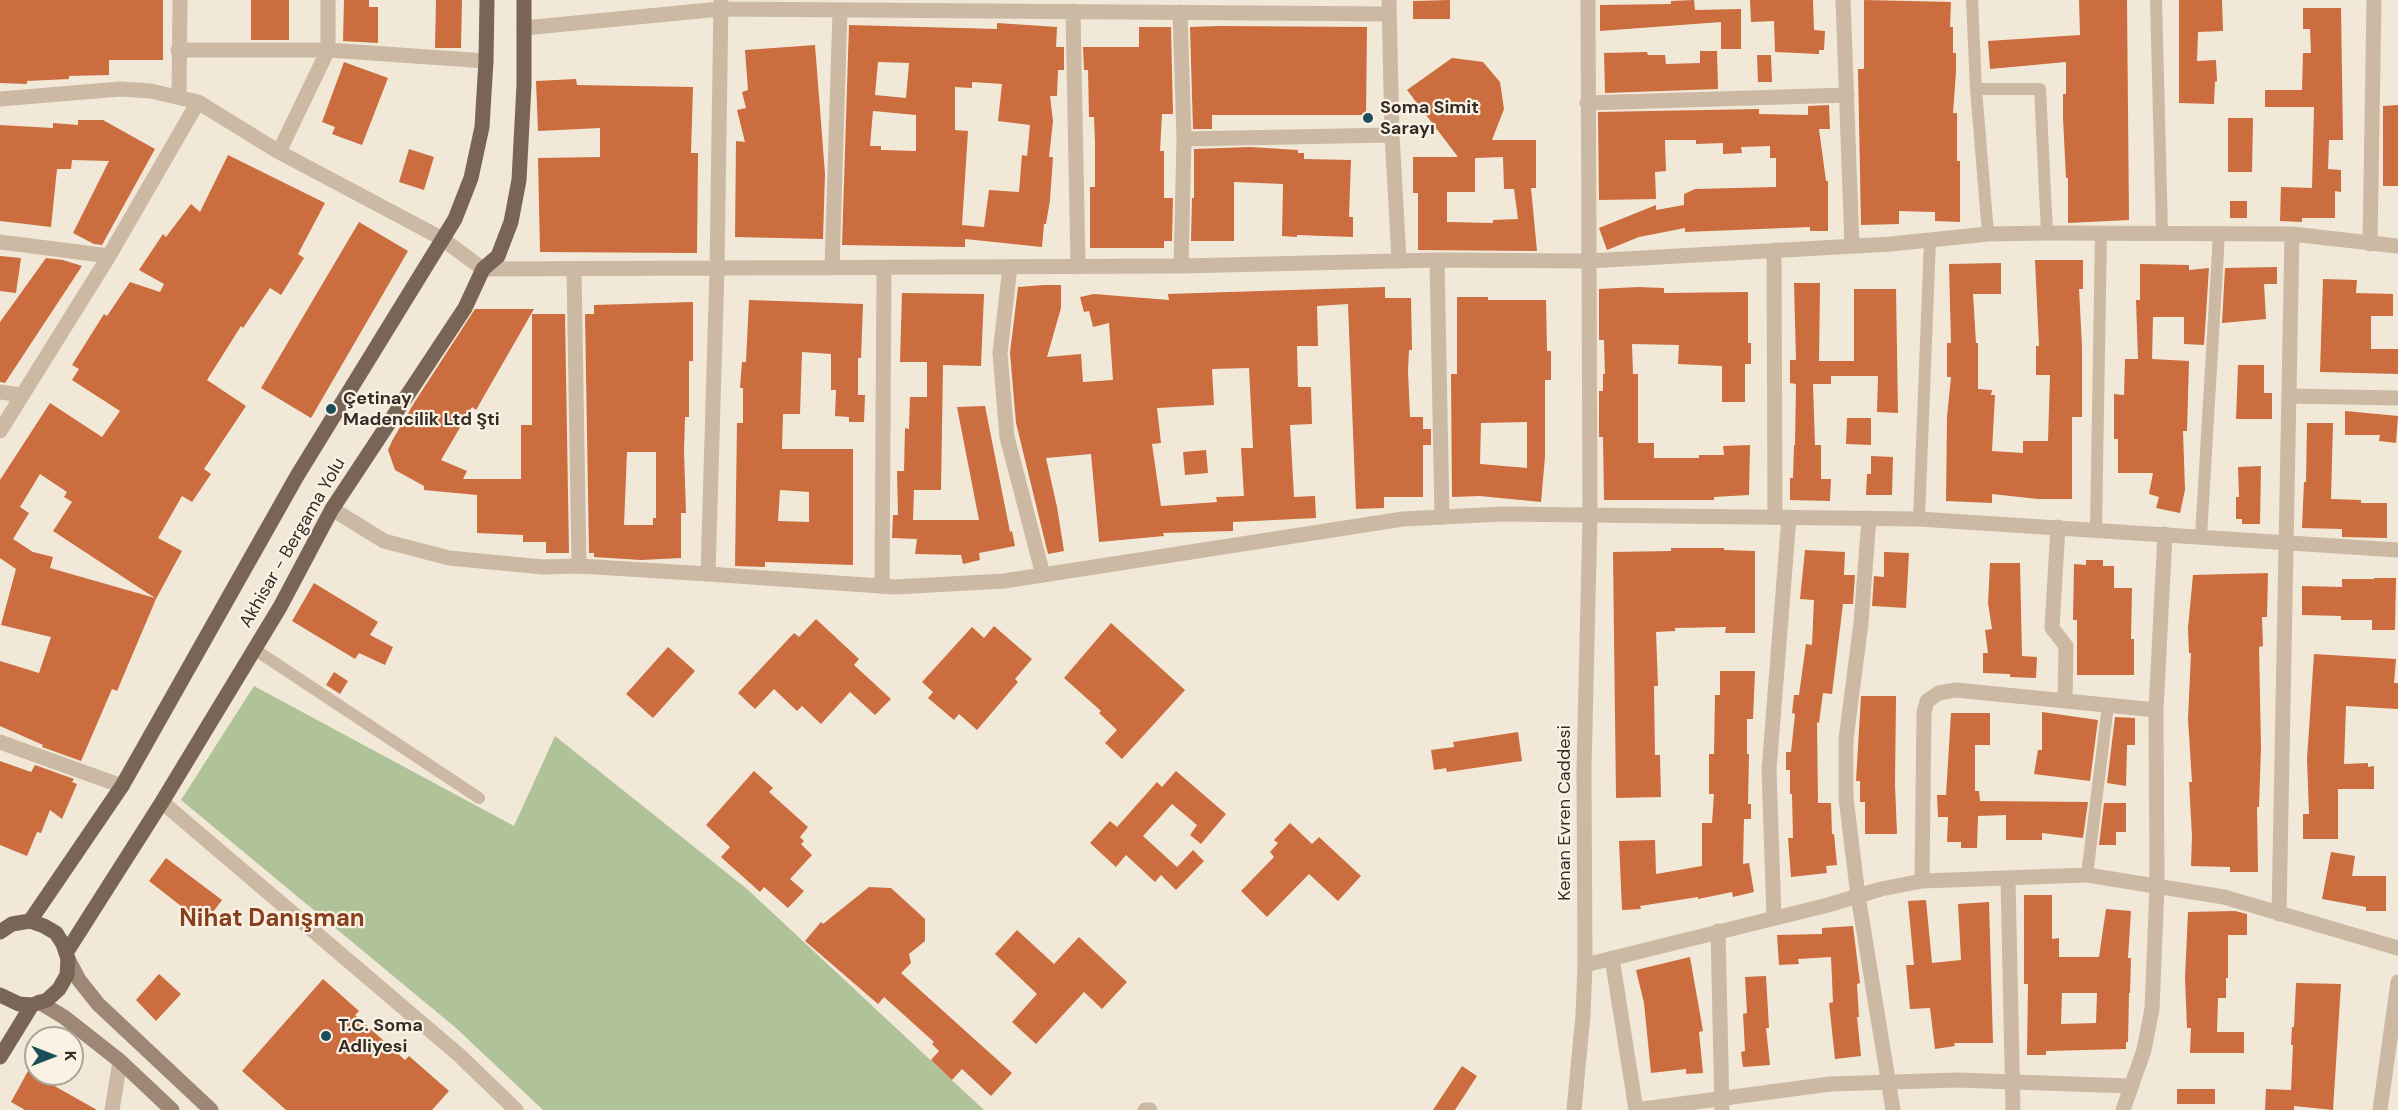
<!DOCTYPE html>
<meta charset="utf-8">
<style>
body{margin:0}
#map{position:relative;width:2398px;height:1110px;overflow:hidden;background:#f2e8d8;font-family:"DM Sans",sans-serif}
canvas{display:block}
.north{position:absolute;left:24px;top:1026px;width:60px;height:60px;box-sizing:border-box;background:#faf2e5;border:2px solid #aca399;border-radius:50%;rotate:90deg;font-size:16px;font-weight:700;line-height:24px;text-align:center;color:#362c26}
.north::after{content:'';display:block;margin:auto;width:21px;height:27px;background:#1a4f59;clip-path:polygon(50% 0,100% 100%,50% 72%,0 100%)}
</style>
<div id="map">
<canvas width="2398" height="1110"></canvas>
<div class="north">K</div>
</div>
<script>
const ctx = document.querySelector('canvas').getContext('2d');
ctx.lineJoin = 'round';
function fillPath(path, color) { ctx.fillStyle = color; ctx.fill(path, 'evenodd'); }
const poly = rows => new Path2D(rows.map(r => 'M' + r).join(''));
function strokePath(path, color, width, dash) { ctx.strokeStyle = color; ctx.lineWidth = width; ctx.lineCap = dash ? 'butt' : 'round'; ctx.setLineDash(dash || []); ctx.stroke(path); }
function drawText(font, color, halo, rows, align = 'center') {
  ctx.font = font + ' "DM Sans",sans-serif'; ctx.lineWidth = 4.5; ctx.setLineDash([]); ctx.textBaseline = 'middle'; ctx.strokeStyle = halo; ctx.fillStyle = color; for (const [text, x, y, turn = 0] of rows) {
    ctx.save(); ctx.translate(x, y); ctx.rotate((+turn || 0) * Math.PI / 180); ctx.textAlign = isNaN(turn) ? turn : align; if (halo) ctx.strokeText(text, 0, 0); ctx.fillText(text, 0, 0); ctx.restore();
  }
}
const green = poly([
 [254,686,514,826,555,736,747,889,984,1110,543,1110,456,1028,181,800]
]);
const building = poly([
 [0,0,163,0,163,60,109,60,109,75,69,76,69,79,27,81,27,84,0,83],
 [251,0,289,0,289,40,251,40],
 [344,0,369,0,369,7,378,7,378,43,343,41],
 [436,0,462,0,461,48,435,48],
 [1450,0,1450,19,1413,19,1413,1],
 [1694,0,1695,10,1741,9,1741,49,1721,49,1721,22,1600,31,1600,5,1671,4,1671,1],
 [1750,0,1813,0,1814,30,1825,31,1824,50,1819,50,1819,54,1775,52,1774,21,1751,22],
 [1864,0,1951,2,1950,27,1953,27,1953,53,1956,53,1956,72,1953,113,1957,113,1957,161,1960,161,1960,222,1935,221,1935,212,1899,211,1899,224,1861,225,1858,69,1864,69],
 [2079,0,2127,0,2129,220,2068,223,2068,178,2066,178,2063,118,2063,94,2066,94,2066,62,1990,69,1988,41,2080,35],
 [2179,0,2222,0,2223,31,2198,32,2197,61,2216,60,2217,81,2215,82,2214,104,2179,103],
 [2303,8,2341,8,2343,140,2329,140,2328,169,2341,170,2341,192,2335,191,2335,218,2302,218,2302,222,2280,221,2281,187,2312,188,2314,107,2265,107,2265,90,2302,90,2303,53,2311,53,2310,29,2303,29],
 [997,23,1057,27,1056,47,1064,47,1064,70,1058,70,1057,96,1050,96,1053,121,1049,157,1053,157,1050,200,1046,224,1044,224,1042,247,965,239,965,247,842,245,849,25,997,29],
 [878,62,909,63,906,98,875,95],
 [972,82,1002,84,998,121,1030,125,1027,156,1022,155,1019,192,989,190,984,227,962,225,968,131,955,130,955,87,972,88],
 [873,111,916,115,916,151,881,150,881,146,870,146],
 [1220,26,1367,27,1366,115,1212,115,1212,129,1193,129,1190,27],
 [1139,27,1171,27,1173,114,1162,114,1160,151,1164,151,1164,198,1173,198,1172,241,1164,241,1164,248,1090,248,1090,187,1095,187,1095,142,1094,117,1089,117,1088,70,1084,70,1083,47,1139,47],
 [815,45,825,174,823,239,735,237,736,141,745,142,737,110,746,108,742,92,748,90,745,50],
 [1700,51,1717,51,1718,89,1605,93,1604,53,1647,52,1648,55,1665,55,1666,64,1700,63],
 [1757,55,1771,55,1772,82,1758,82],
 [1452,58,1483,62,1500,82,1504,109,1492,140,1536,140,1536,188,1531,188,1537,251,1418,250,1418,193,1413,193,1413,157,1458,157,1407,90],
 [1503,157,1504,189,1514,189,1518,219,1493,220,1493,223,1447,222,1447,192,1475,192,1475,158],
 [344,62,388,78,362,145,332,134,335,127,322,122],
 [576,79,577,85,693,87,691,153,698,153,697,253,540,252,538,158,600,157,600,128,538,131,536,81],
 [1829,105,1830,129,1819,129,1826,181,1828,181,1828,231,1810,231,1810,227,1685,232,1685,228,1639,237,1607,250,1599,228,1656,205,1656,210,1684,205,1684,194,1695,189,1776,187,1776,158,1770,158,1770,146,1741,147,1742,153,1723,154,1723,143,1696,144,1696,140,1665,140,1666,171,1655,172,1656,199,1599,200,1598,112,1759,109,1759,114,1808,115,1808,106],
 [2398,105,2398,186,2383,186,2383,106],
 [2228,118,2253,118,2252,172,2228,172],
 [78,120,103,120,155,149,102,245,94,244,73,233,109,161,72,160,71,169,57,169,51,227,0,221,0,125,53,128,53,123,78,125],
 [1250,147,1298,150,1298,153,1304,153,1304,159,1351,160,1349,217,1353,217,1353,237,1297,235,1297,237,1282,236,1283,184,1234,182,1234,241,1191,241,1192,198,1194,198,1194,149],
 [409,149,434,157,424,190,399,182],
 [228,155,325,203,298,254,304,258,281,295,270,288,243,328,241,326,207,380,246,406,204,469,211,474,192,502,182,496,158,538,182,551,156,599,117,691,112,689,81,761,42,747,43,745,0,726,0,661,39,673,51,637,1,625,16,569,0,558,0,480,50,403,102,437,120,411,72,380,79,369,72,365,104,314,107,316,130,282,160,292,164,284,139,270,163,234,166,237,191,204,200,212],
 [40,474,67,492,64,497,72,502,53,531,155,598,50,568,53,557,33,552,13,539,29,513,20,507],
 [2230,201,2247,201,2247,218,2230,218],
 [359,222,408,251,311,418,261,388],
 [0,256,21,258,16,293,0,291],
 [46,258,63,260,82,266,5,383,0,382,0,322],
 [2035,260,2083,260,2083,289,2079,289,2082,346,2082,417,2072,417,2072,499,2038,499,1992,494,1992,503,1946,501,1947,417,1951,377,1947,377,1947,343,1951,343,1949,264,2001,263,2001,294,1973,294,1976,343,1978,343,1978,389,1992,390,1991,395,1995,395,1992,451,2023,453,2023,441,2048,441,2050,375,2036,375,2036,346,2039,346],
 [2140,264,2189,265,2189,270,2209,268,2204,345,2184,344,2184,317,2153,317,2152,359,2189,361,2187,431,2183,431,2185,490,2180,513,2156,508,2159,497,2149,494,2153,473,2118,473,2118,439,2114,439,2114,394,2124,395,2125,359,2138,359,2136,300,2140,300],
 [2277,267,2277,284,2264,284,2266,319,2222,323,2225,268],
 [2323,279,2357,280,2356,293,2393,294,2393,316,2371,316,2371,349,2398,349,2398,374,2320,372],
 [1794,283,1820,283,1819,361,1854,361,1854,289,1896,289,1898,413,1877,412,1878,376,1831,376,1831,384,1813,384,1815,445,1821,445,1821,479,1831,479,1830,501,1790,500,1790,478,1793,478,1794,445,1795,445,1796,384,1790,383,1790,360,1796,360],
 [1044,285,1061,285,1061,308,1047,357,1081,354,1083,382,1113,380,1109,323,1093,327,1089,311,1084,312,1080,297,1094,294,1169,300,1168,294,1385,287,1385,298,1411,298,1412,350,1409,350,1408,371,1410,417,1423,417,1423,429,1431,429,1431,445,1423,445,1423,497,1384,497,1384,508,1356,509,1348,304,1317,306,1318,346,1297,346,1298,387,1311,387,1312,424,1290,425,1294,497,1315,496,1316,518,1233,522,1233,531,1163,533,1164,536,1099,542,1091,454,1046,458,1057,507,1064,551,1048,554,1016,423,1010,353,1018,287],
 [1249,368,1253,448,1241,448,1244,496,1216,497,1217,502,1161,506,1152,444,1161,443,1157,408,1214,405,1212,369],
 [1638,287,1664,288,1664,293,1748,292,1748,343,1751,343,1751,364,1745,364,1745,402,1722,402,1722,366,1678,364,1679,345,1632,344,1633,374,1638,374,1638,443,1654,443,1654,458,1699,458,1699,455,1724,455,1723,446,1750,445,1749,495,1714,497,1714,500,1604,500,1603,437,1599,437,1599,391,1603,391,1603,374,1605,374,1604,340,1599,340,1599,289],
 [902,293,984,294,981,366,943,365,941,490,914,490,913,520,979,520,957,407,985,406,1010,532,1012,531,1015,546,979,553,980,560,963,564,961,555,915,554,917,539,892,538,893,515,898,515,897,471,904,471,905,428,909,429,910,397,927,397,927,362,900,362],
 [1457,297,1488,297,1488,300,1546,300,1547,351,1551,351,1551,380,1545,380,1545,457,1541,502,1480,496,1452,497,1451,374,1457,374],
 [1527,422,1527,468,1480,464,1481,423],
 [749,300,863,304,861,358,858,358,858,395,865,395,864,422,849,422,849,417,835,416,836,390,831,390,831,354,802,352,800,414,783,414,782,449,853,449,853,565,765,562,765,567,735,566,737,423,743,423,743,388,740,388,742,362,746,362],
 [780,490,809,492,809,522,778,521],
 [693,302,693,361,689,361,689,417,685,417,684,452,686,513,681,513,681,558,641,560,594,557,594,553,589,553,585,314,594,314,594,305],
 [627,452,656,452,656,518,653,518,653,525,624,525],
 [475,309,534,309,476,410,472,407,441,460,467,471,463,479,521,479,521,425,532,425,532,314,565,314,569,553,546,553,546,542,523,542,523,535,477,533,477,495,424,490,424,486,395,470,388,450,392,441,414,403],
 [2238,365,2264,365,2264,393,2272,393,2272,419,2236,419],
 [2345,411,2398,416,2396,443,2379,441,2380,435,2345,435],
 [1847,418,1871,418,1871,445,1846,444],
 [2307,423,2333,423,2331,499,2361,500,2361,503,2387,503,2387,538,2342,537,2342,529,2302,528,2304,482,2306,482],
 [1206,450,1208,473,1185,475,1183,452],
 [1871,456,1893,457,1892,495,1866,495,1867,474,1871,474],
 [2261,466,2260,524,2242,524,2242,519,2236,519,2236,497,2239,497,2238,467],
 [1671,548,1724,548,1724,550,1755,551,1755,633,1725,633,1726,627,1675,628,1675,631,1656,632,1658,686,1654,686,1655,755,1660,755,1661,797,1616,798,1613,552,1671,551],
 [1805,550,1845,552,1844,575,1855,575,1853,604,1843,604,1832,694,1823,693,1819,723,1817,722,1818,803,1831,803,1832,834,1834,834,1837,865,1826,866,1827,873,1791,877,1788,838,1793,838,1792,794,1790,794,1790,770,1786,770,1786,752,1791,752,1795,714,1792,713,1794,695,1799,695,1806,644,1812,645,1814,600,1800,599],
 [1884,552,1909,553,1906,608,1872,606,1874,576,1884,577],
 [2086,560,2103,560,2103,566,2114,566,2114,588,2132,588,2131,639,2134,639,2134,675,2077,675,2077,620,2073,620,2074,564,2086,565],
 [1990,563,2020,563,2022,656,2037,657,2036,678,2010,677,2010,674,1983,673,1983,653,1988,653,1985,630,1992,629,1988,603],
 [2268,573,2267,617,2262,617,2263,646,2259,647,2261,748,2259,807,2257,807,2258,872,2230,872,2230,867,2191,866,2192,836,2189,782,2192,782,2188,719,2191,653,2189,653,2188,628,2193,575],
 [2374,578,2396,578,2395,630,2372,630,2372,620,2341,620,2341,616,2302,615,2302,586,2342,587,2342,579,2374,579],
 [314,583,378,622,370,635,393,647,385,665,359,653,355,659,292,621],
 [816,619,859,659,854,665,891,699,875,715,850,692,821,724,802,706,797,711,774,689,755,709,738,693,794,633,799,637],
 [1111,623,1185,690,1122,759,1105,743,1117,730,1099,713,1101,711,1064,678],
 [994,626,1032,659,1015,679,1018,682,977,730,959,714,954,720,928,698,933,692,922,682,972,627,984,638],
 [668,647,695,671,653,718,626,694],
 [2314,654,2396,659,2394,683,2398,683,2398,709,2346,706,2344,764,2368,763,2368,767,2374,766,2374,789,2338,789,2338,839,2303,839,2303,814,2309,814,2307,759],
 [1720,671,1755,671,1753,719,1747,719,1747,754,1749,754,1748,804,1751,804,1751,819,1744,819,1743,864,1749,863,1754,892,1733,897,1732,892,1698,899,1698,897,1640,906,1641,909,1622,910,1619,841,1655,840,1656,874,1702,866,1702,823,1712,823,1714,794,1709,794,1709,754,1714,754,1715,695,1720,695],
 [334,672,348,681,340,694,326,685],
 [1861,696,1896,696,1895,785,1897,834,1865,834,1865,802,1860,802,1860,781,1856,781],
 [2042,712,2098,720,2090,781,2034,774,2038,750,2042,750],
 [1951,713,1990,713,1990,745,1975,745,1975,791,1979,791,1980,801,2088,802,2083,838,2042,833,2042,840,2006,840,2006,815,1978,816,1977,848,1961,848,1961,842,1947,842,1948,817,1938,817,1937,795,1946,795],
 [2115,717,2135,718,2135,745,2127,745,2126,786,2107,783],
 [1518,732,1522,761,1447,772,1446,768,1434,770,1431,750,1454,747,1453,742],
 [0,761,31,772,35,765,74,779,72,782,77,784,62,819,50,810,41,833,37,832,27,856,0,845],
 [754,771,773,788,769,792,808,827,800,837,804,841,801,844,812,855,790,879,804,891,788,908,764,887,760,892,721,857,730,847,706,825],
 [1176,771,1226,814,1201,844,1190,835,1197,825,1172,804,1143,836,1177,867,1193,850,1204,861,1176,890,1161,875,1155,882,1126,855,1116,867,1090,843,1110,821,1117,827,1157,782,1162,787],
 [2104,803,2126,803,2126,832,2116,832,2116,845,2099,845],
 [1290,823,1312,844,1319,837,1361,876,1338,901,1309,874,1267,917,1241,891,1274,857,1270,852,1278,843,1274,840],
 [2331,852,2355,856,2352,876,2386,876,2386,911,2366,911,2366,907,2322,899],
 [166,858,222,900,204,924,149,881],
 [869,887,891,888,925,919,925,941,909,954,911,963,901,973,1012,1073,991,1096,962,1069,952,1080,931,1060,939,1051,932,1044,934,1042,884,997,878,1004,805,941,821,922,823,924],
 [2024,895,2052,895,2052,939,2059,938,2059,957,2099,957,2106,909,2131,911,2128,958,2131,958,2130,993,2129,993,2128,1042,2126,1042,2126,1049,2046,1051,2046,1055,2027,1055,2028,984,2024,984],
 [2062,993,2097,993,2096,1023,2061,1024],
 [1926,900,1932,963,1961,960,1958,904,1989,902,1993,1043,1954,1043,1955,1046,1935,1049,1930,1008,1910,1009,1906,965,1914,965,1908,901],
 [2235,911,2247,914,2247,935,2228,935,2228,978,2226,978,2226,998,2218,998,2217,1032,2244,1032,2244,1053,2190,1053,2191,1028,2187,1028,2185,978,2188,912],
 [1853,926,1860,983,1857,984,1859,1017,1857,1017,1861,1056,1835,1059,1829,1003,1833,1002,1831,957,1798,959,1799,964,1779,965,1777,935,1822,934,1822,928],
 [1017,930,1054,964,1079,937,1127,982,1102,1009,1084,992,1036,1044,1012,1022,1037,994,995,954],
 [1690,957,1703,1031,1699,1032,1703,1073,1686,1074,1686,1069,1651,1073,1644,1003,1636,970],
 [159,974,181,994,156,1021,136,1000],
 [1766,976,1769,1028,1766,1028,1770,1065,1743,1067,1741,1052,1745,1051,1743,1014,1747,1013,1745,977],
 [323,979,359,1011,355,1015,405,1060,409,1056,449,1091,432,1110,286,1110,242,1071],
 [2296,983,2341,984,2333,1110,2294,1106,2294,1110,2265,1110,2266,1089,2291,1090,2293,1045,2291,1045,2292,1027,2294,1027],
 [1462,1066,1477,1076,1455,1110,1433,1110],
 [28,1071,97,1110,25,1110,11,1102],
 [2177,1089,2215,1089,2215,1104,2177,1104]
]);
const service = poly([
 [1972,0,1976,89,1988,234],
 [2156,0,2162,233],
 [1976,89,2040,89,2047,233],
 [1919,519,1930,240],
 [2096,529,2101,233],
 [2201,536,2219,234],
 [254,649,479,798],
 [2087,875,2108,705]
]);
const minor = poly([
 [1389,0,1392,135,1399,260],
 [1843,0,1852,246],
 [1073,11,1078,267],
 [1180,12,1184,139,1181,266],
 [524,28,720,9,1389,14],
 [178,50,328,50,486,61],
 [179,97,180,0],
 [0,99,120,89,151,91,198,102,279,152,441,238,483,269,1181,266,1437,260,1589,261,1891,244,1988,234,2047,233,2292,234,2398,246],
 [1587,103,1847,95],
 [1184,139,1392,135],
 [279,152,328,50,328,0],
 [0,242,109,256],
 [2370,244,2374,0],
 [1774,250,1775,517],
 [1437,260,1442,517],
 [1010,267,1000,353,1007,437,1043,575],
 [832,268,840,10],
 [574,269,579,566],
 [0,392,21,395],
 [2289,396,2398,398],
 [0,431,109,256,198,102],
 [1869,518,1861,623,1846,739,1846,798,1858,896,1893,1110],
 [2058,527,2052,628,2066,646,2065,701],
 [708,574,717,269,721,0],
 [882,586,884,268],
 [0,742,122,786],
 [162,802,459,1055,516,1110],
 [2008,879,2013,1110],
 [1922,881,1924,713,1927,701,1939,693,1956,690,2156,710],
 [2279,914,2292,234],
 [1774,917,1769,770,1789,517],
 [1718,931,1722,1110],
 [1612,958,1636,1110],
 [1585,965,1828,905,1881,889,1922,881,2087,875,2224,897,2398,948],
 [112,1110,120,1061],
 [1145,1110,1150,1110],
 [1636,1110,1830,1084,1957,1080,2130,1086],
 [2123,1110,2144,1050,2152,1009,2157,887,2156,710,2165,534],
 [2380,1110,2398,982]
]);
const tertiary = poly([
 [332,509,384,541,449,558,543,567,579,566,708,574,895,587,1004,581,1403,519,1502,514,1919,519,2398,550],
 [1574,1110,1583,1015,1585,965,1584,769,1590,516,1588,0]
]);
const secondary = poly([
 [68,959,79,980,98,1004,211,1110],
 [39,1002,64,1017,120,1061,172,1110]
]);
const primary = poly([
 [30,921,122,786,297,476,455,219,471,178,482,127,486,61,487,0],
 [0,932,12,924,30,921,44,926,56,933,63,944,68,959,67,975,59,989,47,1000,32,1005,19,1004,0,995],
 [66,953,162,802,280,607,332,509,465,308,483,269,498,256,511,222,519,180,524,85,524,0],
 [0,1057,32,1005]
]);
const markers = [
 [1368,118,6,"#1a4f59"],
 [331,409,6,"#1a4f59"],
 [326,1036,6,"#1a4f59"]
];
const poiNames = [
 ["Soma Simit",1380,108],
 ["Sarayı",1380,129],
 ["Çetinay",343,399],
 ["Madencilik Ltd Şti",343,420],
 ["T.C. Soma",338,1026],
 ["Adliyesi",338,1047]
];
const streetNames = [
 ["Akhisar - Bergama Yolu",293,543,-60],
 ["Kenan Evren Caddesi",1565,813,-90]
];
const districtNames = [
 ["Nihat Danışman",272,920]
];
fillPath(green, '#b0c298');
fillPath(building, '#cb6d3e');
strokePath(service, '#cbb9a4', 12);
strokePath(minor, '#cbb9a4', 15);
strokePath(tertiary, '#cbb9a4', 15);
strokePath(secondary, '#9e8875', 15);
strokePath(primary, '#786556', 15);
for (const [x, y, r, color] of markers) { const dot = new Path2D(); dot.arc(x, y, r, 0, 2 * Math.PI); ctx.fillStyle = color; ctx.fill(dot); strokePath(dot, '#faf2e5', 2); }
drawText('bold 18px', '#362c26', '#faf2e5', poiNames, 'left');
drawText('18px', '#362c26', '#faf2e5', streetNames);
drawText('bold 24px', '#883f1c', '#faf2e5', districtNames);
</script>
